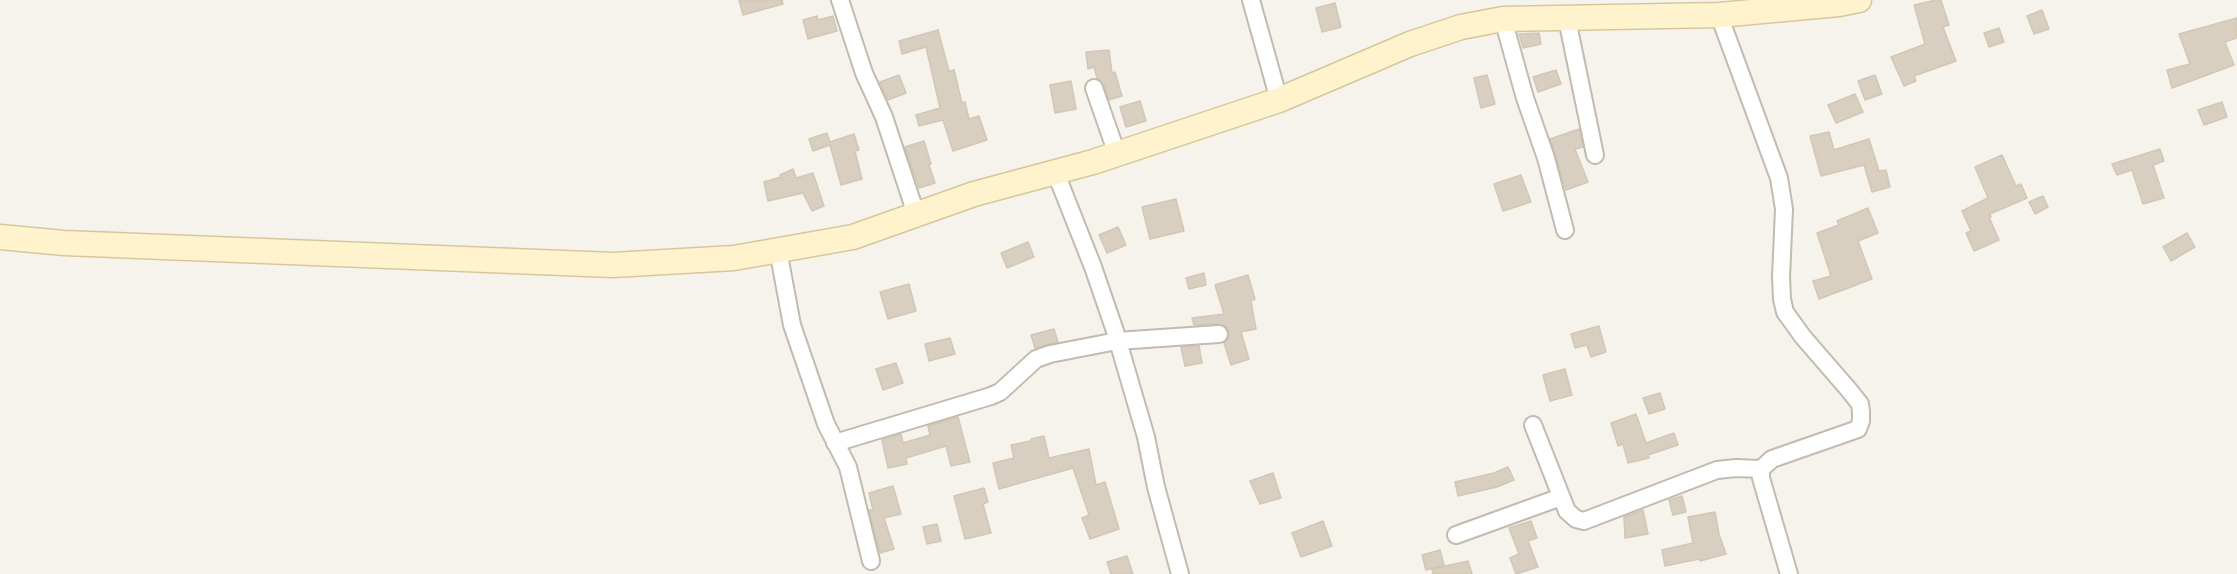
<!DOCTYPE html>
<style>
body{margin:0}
canvas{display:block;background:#f6f3ec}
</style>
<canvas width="2237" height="574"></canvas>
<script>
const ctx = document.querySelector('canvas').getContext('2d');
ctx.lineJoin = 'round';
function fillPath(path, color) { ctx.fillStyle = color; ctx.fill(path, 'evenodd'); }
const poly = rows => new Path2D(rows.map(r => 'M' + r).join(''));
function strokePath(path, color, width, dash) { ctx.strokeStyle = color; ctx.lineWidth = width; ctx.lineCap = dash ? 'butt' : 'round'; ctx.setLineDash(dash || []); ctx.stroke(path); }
const building = poly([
 [739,0,782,0,783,4,743,15,739,0],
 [1936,0,1941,0,1949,25,1943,27,1956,61,1914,76,1916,81,1904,86,1891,57,1925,44,1914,5,1936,0],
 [1335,3,1341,27,1322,32,1316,8,1335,3],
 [2042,10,2049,29,2034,34,2027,16,2042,10],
 [817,16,818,20,833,16,837,31,808,39,803,20,817,16],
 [2237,18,2237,38,2225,42,2234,65,2172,88,2167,70,2190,64,2179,34,2237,18],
 [1999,28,2004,42,1989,47,1984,33,1999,28],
 [938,30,949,71,954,70,962,103,965,102,969,119,979,116,987,140,953,151,943,120,919,126,916,115,940,108,926,47,902,54,899,41,938,30],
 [1539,33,1541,44,1523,48,1519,34,1539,33],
 [1109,50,1112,73,1115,72,1122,96,1109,100,1104,84,1097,78,1094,67,1088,69,1086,52,1109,50],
 [1556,70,1561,84,1538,92,1533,77,1556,70],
 [899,75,906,93,888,100,880,82,899,75],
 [1487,75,1495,104,1481,108,1474,78,1487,75],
 [1875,75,1882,94,1865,100,1858,81,1875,75],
 [1071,81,1076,109,1055,113,1050,85,1071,81],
 [1855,94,1863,112,1836,123,1828,105,1855,94],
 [1140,101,1146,121,1126,127,1120,107,1140,101],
 [2222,102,2227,117,2204,125,2198,110,2222,102],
 [1579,129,1583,147,1575,149,1588,182,1566,190,1550,139,1579,129],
 [1829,132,1834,150,1869,139,1879,171,1886,170,1890,187,1872,192,1864,165,1821,176,1810,136,1829,132],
 [827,133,830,142,854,134,859,150,855,151,862,179,841,185,830,145,813,151,809,139,827,133],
 [924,141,931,164,929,165,935,183,919,188,905,147,924,141],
 [2160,149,2164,161,2153,165,2164,198,2143,204,2132,170,2117,175,2112,164,2160,149],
 [2002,155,2016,186,2021,184,2027,198,1990,214,1991,217,1989,217,1999,240,1974,251,1966,233,1971,231,1962,211,1988,198,1975,167,2002,155],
 [793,169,796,178,813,173,824,206,812,211,803,193,768,201,764,182,781,177,780,175,793,169],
 [1521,175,1531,202,1503,211,1494,184,1521,175],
 [2043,196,2048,207,2035,214,2029,202,2043,196],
 [1176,199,1184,231,1150,239,1142,207,1176,199],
 [1868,208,1878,233,1858,241,1872,279,1819,299,1813,281,1831,276,1817,233,1839,225,1837,221,1868,208],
 [1118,227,1126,245,1107,253,1099,235,1118,227],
 [2187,233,2195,247,2171,261,2163,247,2187,233],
 [1028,242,1034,257,1007,268,1001,253,1028,242],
 [1204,273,1206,285,1189,289,1186,278,1204,273],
 [1248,275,1255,299,1251,301,1256,329,1241,332,1249,359,1231,365,1224,343,1229,338,1227,328,1218,324,1194,325,1192,318,1224,314,1215,285,1248,275],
 [909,284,916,311,888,319,880,292,909,284],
 [1599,326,1606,352,1591,357,1587,345,1575,348,1571,334,1599,326],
 [1054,329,1058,342,1035,348,1031,335,1054,329],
 [950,338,955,354,929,361,925,344,950,338],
 [1199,346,1202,363,1185,366,1181,347,1199,346],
 [896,363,903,383,883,390,876,369,896,363],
 [1565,369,1572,395,1550,401,1543,375,1565,369],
 [1660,393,1665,409,1649,414,1643,398,1660,393],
 [1636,414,1646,443,1674,433,1678,445,1648,455,1649,458,1628,463,1623,444,1618,446,1611,423,1636,414],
 [958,417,970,462,951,466,946,446,906,458,907,464,888,468,882,440,901,434,903,443,930,435,928,426,958,417],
 [1044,436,1049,458,1089,449,1096,485,1105,482,1119,529,1090,539,1082,518,1089,515,1073,468,999,489,993,463,1014,458,1011,445,1031,441,1031,439,1044,436],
 [1508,467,1514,480,1497,487,1458,496,1455,482,1494,473,1508,467],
 [1273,473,1281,498,1260,504,1250,481,1273,473],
 [893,486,901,514,884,518,894,549,880,553,869,510,873,510,869,493,893,486],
 [984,488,988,502,983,504,991,533,965,539,954,496,984,488],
 [1682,496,1686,512,1673,515,1669,500,1682,496],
 [1643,510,1648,534,1625,538,1624,517,1643,510],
 [1715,512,1719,534,1726,554,1700,561,1699,559,1665,566,1662,550,1693,543,1688,517,1715,512],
 [1323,521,1332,546,1301,557,1292,533,1323,521],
 [1531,521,1537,538,1528,541,1538,567,1516,574,1510,558,1519,554,1509,528,1531,521],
 [937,524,941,541,927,544,923,527,937,524],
 [1440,550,1444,565,1426,570,1422,555,1440,550],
 [1127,556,1133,574,1111,574,1107,562,1127,556],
 [1468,561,1472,574,1433,574,1432,569,1468,561]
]);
const minor = poly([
 [840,0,864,73,884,117,916,214],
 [1251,0,1279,100],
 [1719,15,1779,178,1784,209,1781,277,1782,299,1785,312,1803,337,1849,390,1860,404,1861,412,1861,421,1858,429,1772,459,1761,469,1761,478,1789,574],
 [1503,19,1525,98,1546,158,1565,230],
 [1567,19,1595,155],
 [1094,88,1117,154],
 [1055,171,1093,267,1115,331,1146,437,1156,487,1180,574],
 [778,250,792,325,826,424,848,467,871,561],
 [1533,425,1567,511,1576,519,1584,521,1717,470,1736,468,1761,469],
 [835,443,991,396,1000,392,1036,359,1050,354,1117,341,1219,334],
 [1456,535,1561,497]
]);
const secondary = poly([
 [0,237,64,243,613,265,734,258,853,237,974,194,1093,162,1279,100,1410,44,1461,27,1503,19,1719,15,1839,4,1859,0]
]);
fillPath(building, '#d8cfc1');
strokePath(building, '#d3c7b4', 1.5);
strokePath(minor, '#c2bbae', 20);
strokePath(secondary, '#d6c79b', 27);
strokePath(minor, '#fff', 16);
strokePath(secondary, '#fff3cd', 24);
</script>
